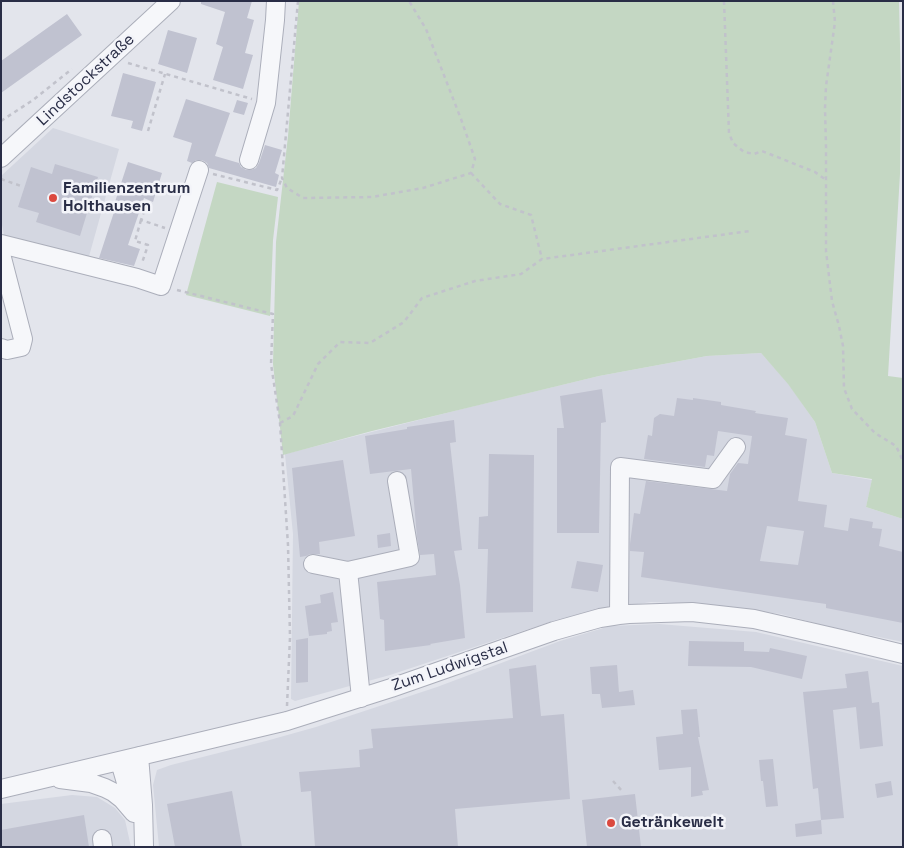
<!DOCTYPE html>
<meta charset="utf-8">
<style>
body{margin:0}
#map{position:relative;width:904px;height:848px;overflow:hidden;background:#e3e5ec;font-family:"Space Grotesk",sans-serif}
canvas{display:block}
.frame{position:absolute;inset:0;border:2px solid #292d46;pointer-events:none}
</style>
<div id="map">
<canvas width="904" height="848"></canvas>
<div class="frame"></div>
</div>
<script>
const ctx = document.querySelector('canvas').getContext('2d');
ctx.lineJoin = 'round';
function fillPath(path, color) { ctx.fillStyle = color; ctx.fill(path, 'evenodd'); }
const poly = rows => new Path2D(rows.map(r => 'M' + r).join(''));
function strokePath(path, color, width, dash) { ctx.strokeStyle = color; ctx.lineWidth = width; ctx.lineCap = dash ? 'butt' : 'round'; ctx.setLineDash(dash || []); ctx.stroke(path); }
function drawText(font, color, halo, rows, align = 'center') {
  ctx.font = font + ' "Space Grotesk",sans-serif'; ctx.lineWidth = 5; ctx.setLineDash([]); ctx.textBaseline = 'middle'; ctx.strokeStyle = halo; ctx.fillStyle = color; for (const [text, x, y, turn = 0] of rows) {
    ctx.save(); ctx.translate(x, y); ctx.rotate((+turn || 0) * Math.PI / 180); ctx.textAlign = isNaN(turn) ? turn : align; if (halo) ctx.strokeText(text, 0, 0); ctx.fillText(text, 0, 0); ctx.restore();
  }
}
const built = poly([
 [53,128,119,149,88,260,5,240,1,220,1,176],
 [761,353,788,383,815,422,832,473,872,480,866,507,903,519,903,642,826,626,781,614,699,604,651,602,597,610,556,620,390,675,295,701,291,699,293,534,285,454,462,409,599,376,707,356],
 [659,624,756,632,903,666,903,847,159,847,153,785,157,770,171,765,266,741,316,727,437,687,560,641,610,626],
 [72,795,97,797,115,808,125,820,131,847,1,847,1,804]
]);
const green = poly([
 [299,1,899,1,901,89,900,174,888,376,903,378,903,519,866,507,872,479,832,473,815,422,788,384,761,353,707,356,599,376,372,431,283,455,273,364,276,242,288,136],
 [217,182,278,197,273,240,270,316,186,295]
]);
const building = poly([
 [201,1,252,1,247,18,254,20,245,53,253,55,243,89,213,80,223,47,216,44,225,12,201,4],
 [67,14,82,35,1,93,1,61],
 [168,30,197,38,187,73,158,64],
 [123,73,156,82,142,131,131,128,133,121,111,116],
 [186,99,230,113,215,156,239,163,241,167,246,170,251,170,256,168,259,163,265,145,282,150,275,173,279,175,276,187,209,168,207,163,202,160,196,160,192,163,187,161,192,143,173,137],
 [237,100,248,103,244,115,233,112],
 [128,162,162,173,153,202,144,198,128,245,140,249,134,266,99,258,115,209,113,208],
 [55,164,98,177,80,236,36,222,39,213,18,207,31,167,52,174],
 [602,389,606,422,601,423,599,533,557,533,557,428,564,428,560,396],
 [677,398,693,400,693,398,721,402,721,405,756,411,755,413,788,418,785,435,807,439,798,501,827,505,824,527,848,531,850,518,873,522,872,528,882,529,879,546,903,552,903,623,826,608,826,604,641,577,644,552,630,551,630,544,634,513,640,514,646,481,727,491,730,474,738,463,748,464,752,436,718,431,714,456,707,455,705,467,644,459,648,435,652,436,654,418,660,414,674,416],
 [767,526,804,531,798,565,760,561],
 [454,420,456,442,450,443,462,550,454,551,460,585,465,638,430,644,431,645,385,651,384,620,380,619,377,582,436,575,434,554,420,555,417,537,411,469,370,474,365,436,407,429,407,427],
 [489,454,534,455,533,612,486,613,488,549,478,549,479,517,488,516],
 [343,460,355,536,319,542,320,554,310,554,306,556,300,557,292,468],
 [390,533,391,546,378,548,377,535],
 [577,561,603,565,598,592,571,588],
 [333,592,338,622,331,623,332,631,327,632,327,634,309,636,305,606,321,603,320,595],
 [308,638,308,682,296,683,296,640],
 [689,641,744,642,744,651,769,652,770,648,807,656,802,679,751,667,688,666],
 [536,665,541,716,564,714,570,799,455,809,458,847,315,847,311,791,301,792,299,772,360,767,359,750,373,748,371,729,513,718,509,669],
 [617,665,619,692,633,690,635,705,602,708,600,694,592,694,590,667],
 [868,671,872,703,879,702,883,746,860,749,856,707,833,710,844,818,821,820,818,788,813,789,803,692,847,688,845,674],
 [697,709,700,737,698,737,709,790,702,791,703,795,691,797,691,767,659,770,656,737,683,734,681,710],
 [773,759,778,806,766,807,763,781,761,781,759,760],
 [891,781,893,795,877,798,875,784],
 [232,791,242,847,175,847,167,804],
 [635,794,641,847,587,847,582,800],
 [84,815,89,847,1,847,1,830],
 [821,820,822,834,796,837,795,824]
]);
const path = poly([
 [298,1,282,178,287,188,303,198,372,197,423,188,471,173,475,159,461,119,426,29,409,1],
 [724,1,729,133,733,143,744,152,754,154,762,151,815,172,826,180],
 [833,1,835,22,826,86,825,108,826,147,826,251,832,301,839,326,843,346,844,388,852,409,875,433,896,446,903,461],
 [128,63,252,99],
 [1,121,33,100,72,69],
 [148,131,165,74],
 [471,173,500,204,531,215,542,259],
 [213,174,277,190,282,178],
 [1,179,21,186],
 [147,203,141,220,165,228],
 [141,220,135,241,148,245,142,263],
 [177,290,273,314,271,364,280,423,288,545,290,637,287,706],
 [280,423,293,416,318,364,340,342,370,343,404,322,422,298,475,281,521,274,542,259,750,231],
 [613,781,622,791]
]);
const minor = poly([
 [1,158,171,1],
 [249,160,266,103,275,20,276,1],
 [1,244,137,278,161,286,199,170],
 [1,254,23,339,21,347,7,350,1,348],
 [313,564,348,571],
 [619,615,620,467,713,479,736,447],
 [361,698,348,571,410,557,397,481],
 [139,756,143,805,144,846],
 [120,762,134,810],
 [60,779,91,783,105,788,113,792,122,799,134,813],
 [1,789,287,721,391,688,554,631,600,618,619,615,629,614,692,612,754,619,841,639,903,654],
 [102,839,103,847]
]);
const markers = [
 [53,198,5,"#db493f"],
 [611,823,5,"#db493f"]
];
const streetNames = [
 ["Lindstockstraße",86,80,-43],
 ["Zum Ludwigstal",450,667,-19]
];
const poiNames = [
 ["Familienzentrum",63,189],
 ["Holthausen",63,207],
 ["Getränkewelt",621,823]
];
fillPath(built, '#d4d7e1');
fillPath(green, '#c4d7c3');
fillPath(building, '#c0c2d0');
strokePath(minor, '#abaeba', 20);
strokePath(path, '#c1c2cb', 2.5, [4, 4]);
strokePath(minor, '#f6f7fa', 18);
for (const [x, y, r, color] of markers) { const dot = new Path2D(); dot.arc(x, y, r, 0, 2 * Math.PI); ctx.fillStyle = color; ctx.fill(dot); strokePath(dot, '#f3f4f9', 2); }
drawText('16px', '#292d46', '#f3f4f9', streetNames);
drawText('bold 16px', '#292d46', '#f3f4f9', poiNames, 'left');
</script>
